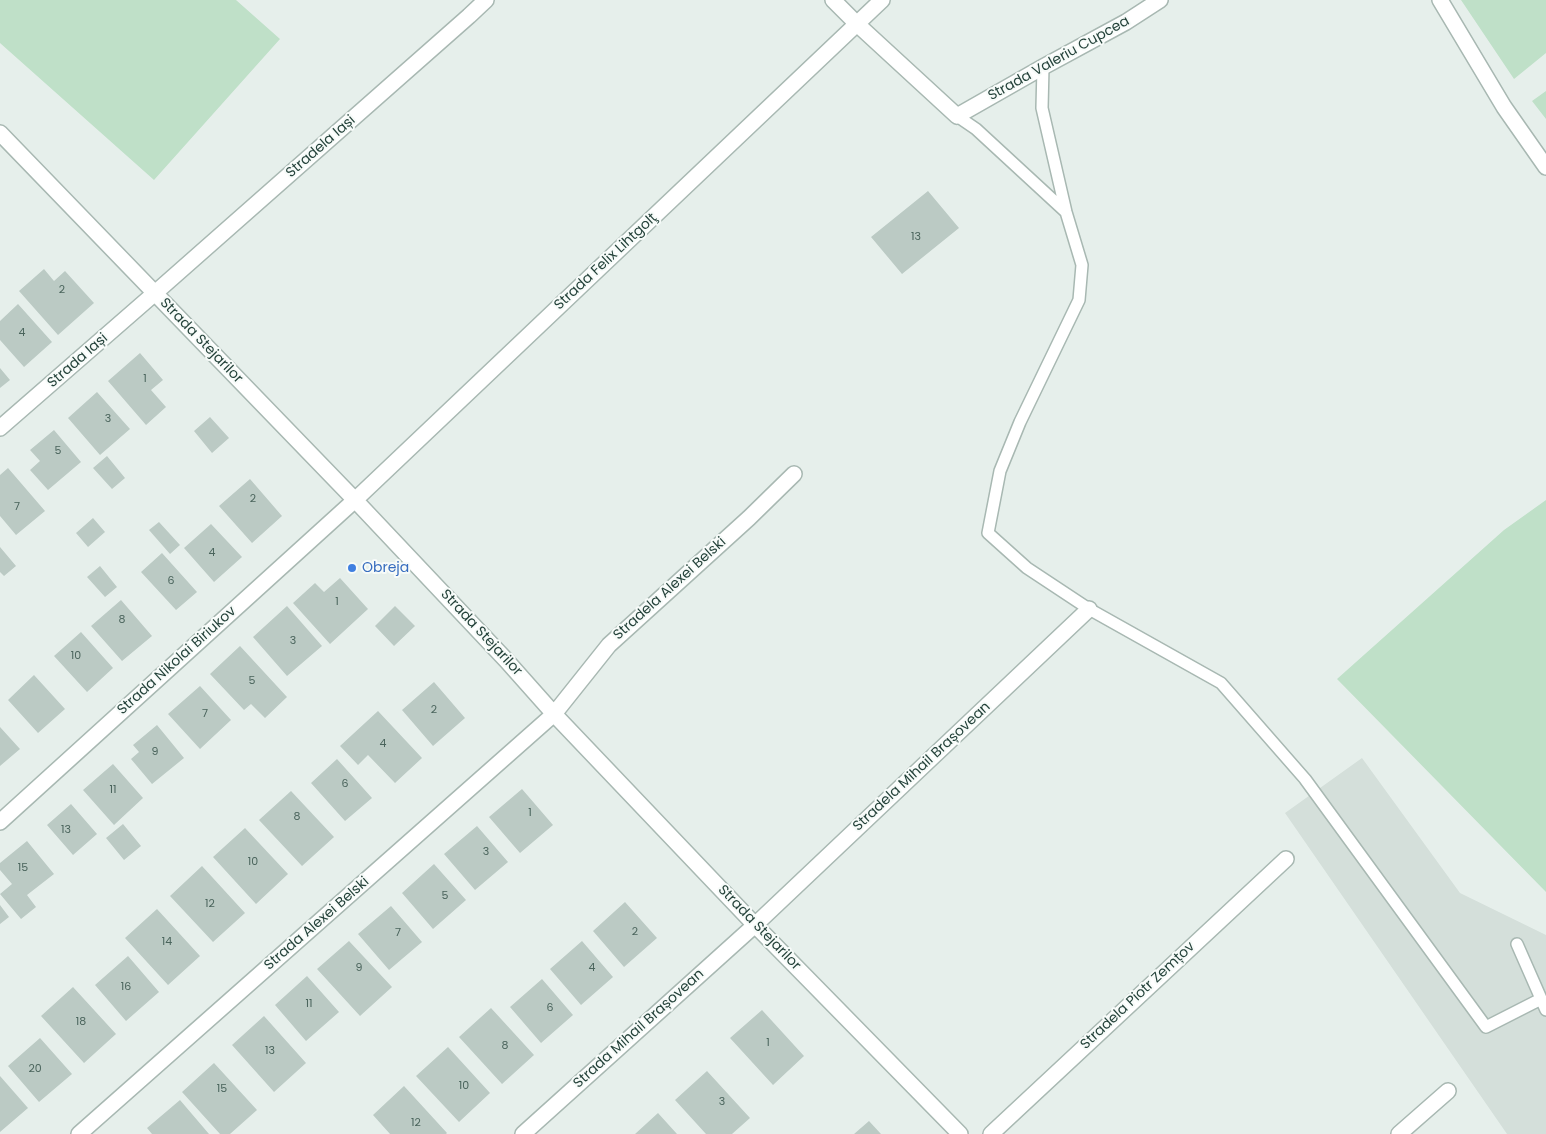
<!DOCTYPE html>
<meta charset="utf-8">
<style>
body{margin:0}
canvas{display:block;background:#e6efeb}
</style>
<canvas width="1546" height="1134"></canvas>
<script>
const ctx = document.querySelector('canvas').getContext('2d');
ctx.lineJoin = 'round';
function fillPath(path, color) { ctx.fillStyle = color; ctx.fill(path, 'evenodd'); }
const poly = rows => new Path2D(rows.map(r => 'M' + r).join(''));
function strokePath(path, color, width, dash) { ctx.strokeStyle = color; ctx.lineWidth = width; ctx.lineCap = dash ? 'butt' : 'round'; ctx.setLineDash(dash || []); ctx.stroke(path); }
function drawText(font, color, halo, rows, align = 'center') {
  ctx.font = font + ' Poppins,sans-serif'; ctx.lineWidth = 4; ctx.setLineDash([]); ctx.textBaseline = 'middle'; ctx.strokeStyle = halo; ctx.fillStyle = color; for (const [text, x, y, turn = 0] of rows) {
    ctx.save(); ctx.translate(x, y); ctx.rotate((+turn || 0) * Math.PI / 180); ctx.textAlign = isNaN(turn) ? turn : align; if (halo) ctx.strokeText(text, 0, 0); ctx.fillText(text, 0, 0); ctx.restore();
  }
}
const built = poly([
 [1362,758,1460,893,1546,935,1546,1134,1507,1134,1285,813]
]);
const green = poly([
 [0,0,236,0,280,39,154,180,0,43],
 [1461,0,1546,0,1546,53,1514,79],
 [1546,91,1546,119,1532,101],
 [1546,500,1546,892,1337,679,1504,530]
]);
const building = poly([
 [928,191,959,228,902,274,871,237],
 [44,269,54,281,65,271,94,303,58,335,19,291],
 [18,304,52,342,24,367,0,340,0,321],
 [140,353,163,380,151,390,166,407,146,425,108,381],
 [0,368,10,380,0,388],
 [97,392,130,429,100,455,68,418],
 [210,417,229,438,212,453,194,431],
 [54,430,81,462,48,490,30,470,40,461,30,450],
 [107,456,125,478,112,489,93,468],
 [8,468,45,511,16,535,0,516,0,475],
 [250,479,282,516,252,543,219,506],
 [93,518,105,532,88,547,76,533],
 [159,522,180,545,170,554,149,530],
 [211,524,242,557,214,582,184,548],
 [0,547,16,566,4,576,0,572],
 [162,553,197,592,176,610,141,572],
 [100,566,117,587,105,597,87,577],
 [340,578,368,609,330,644,293,603,315,583,324,592],
 [121,600,152,636,122,661,91,626],
 [287,606,322,646,287,676,253,637],
 [395,606,415,626,394,646,375,626],
 [81,632,113,668,87,692,54,656],
 [240,646,287,697,265,718,251,704,244,710,210,674],
 [34,675,65,709,38,733,8,700],
 [434,682,465,718,433,746,402,710],
 [200,686,231,720,200,749,168,714],
 [378,711,422,758,395,783,368,755,358,765,340,746],
 [157,725,184,758,152,784,131,759,139,752,133,745],
 [0,727,20,749,0,766],
 [337,759,372,798,345,821,311,783],
 [113,764,143,798,114,825,83,790],
 [522,789,553,825,520,853,489,817],
 [291,791,334,837,302,866,259,820],
 [71,804,97,834,73,855,47,825],
 [123,824,141,846,124,860,106,838],
 [477,826,508,862,475,890,444,854],
 [245,828,288,874,256,904,213,857],
 [27,841,54,874,27,895,36,907,21,919,0,894,12,884,0,870,0,863],
 [434,864,466,900,433,929,402,893],
 [202,866,245,913,213,942,170,896],
 [625,902,657,938,624,967,593,931],
 [0,905,9,917,0,924],
 [391,906,422,942,389,970,358,934],
 [157,909,200,956,168,985,125,938],
 [349,941,392,987,360,1016,317,969],
 [582,941,613,977,581,1005,550,969],
 [128,956,159,992,126,1021,95,985],
 [307,976,339,1012,306,1041,275,1005],
 [542,979,573,1015,541,1043,510,1007],
 [73,987,116,1034,84,1063,41,1016],
 [491,1008,534,1055,502,1084,459,1037],
 [762,1010,804,1056,773,1085,730,1038],
 [264,1016,306,1063,274,1092,232,1045],
 [40,1038,72,1074,39,1102,8,1066],
 [448,1047,490,1093,459,1122,416,1076],
 [214,1063,257,1110,230,1134,220,1134,182,1092],
 [707,1071,750,1118,732,1134,706,1134,675,1100],
 [0,1076,28,1108,0,1132],
 [404,1086,447,1133,446,1134,390,1134,373,1115],
 [180,1100,209,1134,152,1134,147,1128],
 [658,1113,677,1134,635,1134],
 [869,1121,881,1134,854,1134]
]);
const service = poly([
 [1043,67,1042,108,1066,212,1082,265,1079,300,1020,422,1000,471,988,533,1027,568,1089,609,1221,683,1305,779,1486,1027,1541,999],
 [957,116,976,129,1066,212],
 [1517,944,1546,1010]
]);
const minor = poly([
 [833,0,857,24,957,116,1043,67,1126,22,1160,0],
 [1440,0,1504,107,1546,167],
 [0,133,355,500,506,660,554,714,755,925,960,1134],
 [0,428,155,293,469,16,486,0],
 [0,822,355,500,882,0],
 [79,1134,554,714,609,645,749,518,794,474],
 [523,1134,755,925,1089,609],
 [991,1134,1286,859],
 [1399,1134,1448,1091]
]);
const markers = [
 [352,568,5,"#3f7fe0"]
];
const numberNames = [
 ["13",916,237],
 ["2",62,290],
 ["4",22,333],
 ["1",145,379],
 ["3",108,419],
 ["5",58,451],
 ["2",253,499],
 ["7",17,507],
 ["4",212,553],
 ["6",171,581],
 ["1",337,602],
 ["8",122,620],
 ["3",293,641],
 ["10",76,656],
 ["5",252,681],
 ["2",434,710],
 ["7",205,714],
 ["4",383,744],
 ["9",155,752],
 ["6",345,784],
 ["11",113,790],
 ["1",530,813],
 ["8",297,817],
 ["13",66,830],
 ["3",486,852],
 ["10",253,862],
 ["15",23,868],
 ["5",445,896],
 ["12",210,904],
 ["2",635,932],
 ["7",398,933],
 ["14",167,942],
 ["9",359,968],
 ["4",592,968],
 ["16",126,987],
 ["11",309,1004],
 ["6",550,1008],
 ["18",81,1022],
 ["1",768,1043],
 ["8",505,1046],
 ["13",270,1051],
 ["20",35,1069],
 ["10",464,1086],
 ["15",222,1089],
 ["3",722,1102],
 ["12",416,1123]
];
const streetNames = [
 ["Strada Valeriu Cupcea",1059,59,-29],
 ["Stradela Iași",321,147,-41],
 ["Strada Felix Lihtgolţ",606,262,-43],
 ["Strada Stejarilor",201,341,46],
 ["Strada Iași",78,361,-41],
 ["Stradela Alexei Belski",670,589,-42],
 ["Strada Stejarilor",481,633,47],
 ["Strada Nikolai Biriukov",177,661,-42],
 ["Stradela Mihail Brașovean",922,767,-43],
 ["Strada Alexei Belski",317,924,-41],
 ["Strada Stejarilor",759,928,46],
 ["Stradela Piotr Zemțov",1138,996,-43],
 ["Strada Mihail Brașovean",639,1029,-42]
];
const shopNames = [
 ["Obreja",362,568]
];
fillPath(built, '#d4dfda');
fillPath(green, '#bfe0c8');
fillPath(building, '#bbcac4');
strokePath(service, '#a8b8b2', 14);
strokePath(minor, '#a8b8b2', 18);
strokePath(service, '#fff', 11);
strokePath(minor, '#fff', 15);
for (const [x, y, r, color] of markers) { const dot = new Path2D(); dot.arc(x, y, r, 0, 2 * Math.PI); ctx.fillStyle = color; ctx.fill(dot); strokePath(dot, '#f7fbf9', 2); }
drawText('11px', '#4a645c', null, numberNames);
drawText('14px', '#24423a', '#f7fbf9', streetNames);
drawText('14px', '#366cbe', '#f7fbf9', shopNames, 'left');
</script>
